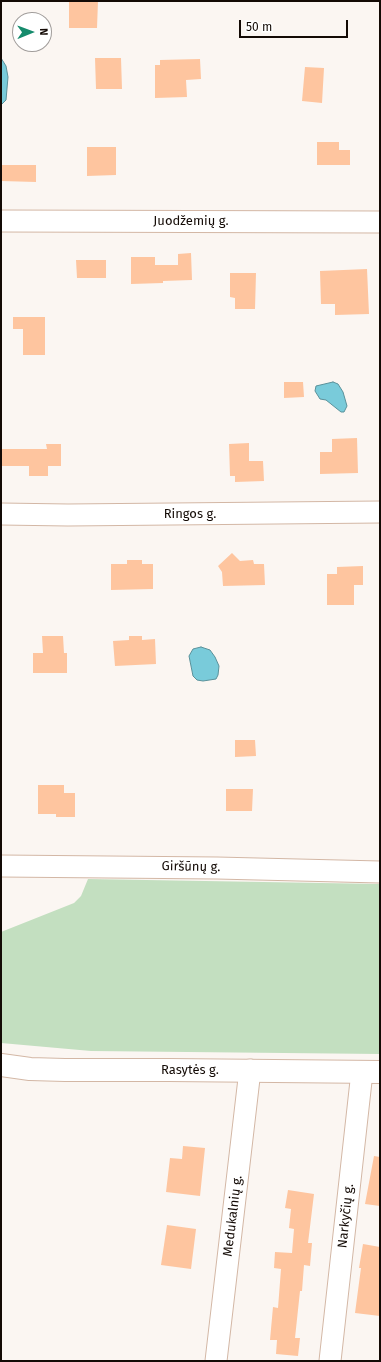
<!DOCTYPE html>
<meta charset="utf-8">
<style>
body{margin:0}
#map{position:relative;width:381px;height:1362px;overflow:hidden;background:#fbf6f2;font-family:"Fira Sans",sans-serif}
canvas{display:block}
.frame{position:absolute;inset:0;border:2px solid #130a05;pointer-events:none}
.north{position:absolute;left:12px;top:12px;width:40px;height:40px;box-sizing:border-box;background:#fff;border:1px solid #a19d9b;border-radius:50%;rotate:89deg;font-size:11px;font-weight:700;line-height:16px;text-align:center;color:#130a05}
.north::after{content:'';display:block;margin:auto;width:14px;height:18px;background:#158b6c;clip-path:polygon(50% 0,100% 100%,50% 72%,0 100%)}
.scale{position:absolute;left:239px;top:20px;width:109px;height:18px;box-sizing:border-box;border:2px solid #130a05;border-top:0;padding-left:5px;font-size:12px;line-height:14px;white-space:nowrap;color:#130a05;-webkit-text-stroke:3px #fff;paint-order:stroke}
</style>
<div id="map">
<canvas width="381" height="1362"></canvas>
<div class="frame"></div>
<div class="north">N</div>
<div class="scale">50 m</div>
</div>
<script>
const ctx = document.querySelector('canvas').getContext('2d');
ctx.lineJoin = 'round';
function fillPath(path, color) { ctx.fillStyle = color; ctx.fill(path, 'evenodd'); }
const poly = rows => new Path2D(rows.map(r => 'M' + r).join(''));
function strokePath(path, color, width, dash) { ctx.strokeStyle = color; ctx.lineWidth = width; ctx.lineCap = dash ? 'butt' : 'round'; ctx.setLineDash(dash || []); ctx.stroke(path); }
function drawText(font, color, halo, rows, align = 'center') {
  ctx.font = font + ' "Fira Sans",sans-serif'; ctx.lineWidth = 4; ctx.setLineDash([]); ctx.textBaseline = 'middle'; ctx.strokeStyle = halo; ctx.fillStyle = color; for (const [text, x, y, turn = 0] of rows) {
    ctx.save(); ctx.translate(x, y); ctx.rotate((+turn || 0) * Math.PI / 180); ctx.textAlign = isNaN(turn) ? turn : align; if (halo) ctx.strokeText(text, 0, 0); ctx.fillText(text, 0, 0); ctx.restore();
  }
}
const green = poly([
 [88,879,380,884,380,1054,91,1051,1,1043,1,932,74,903,81,896]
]);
const water = poly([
 [1,58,6,66,8,77,6,100,1,105,1,58],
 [333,382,338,384,343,392,347,406,344,412,341,412,326,400,320,399,315,391,316,386,333,382],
 [201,647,210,650,215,657,219,666,218,675,216,679,203,681,197,680,193,676,189,656,193,649,201,647]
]);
const building = poly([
 [69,1,98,1,97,28,69,28],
 [95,58,121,58,122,89,96,89],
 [200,59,201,79,186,80,187,97,155,98,155,65,160,65,160,60],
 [305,67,324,68,322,103,302,101],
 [317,142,339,142,339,150,350,150,350,165,317,165],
 [87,147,116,147,116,175,87,176],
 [1,165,36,165,36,182,1,181],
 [191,253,192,280,163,281,163,283,131,284,131,257,155,257,155,265,178,265,178,254],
 [76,260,106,260,106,278,77,278],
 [367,269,369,314,335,315,335,304,321,304,320,271],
 [230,273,256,273,255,309,235,309,235,298,230,297],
 [13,317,45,317,45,355,23,355,23,329,13,329],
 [284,382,303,382,304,397,284,398],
 [357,438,358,473,320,474,320,452,332,452,332,439],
 [249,443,249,461,263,461,264,481,235,482,235,476,230,476,229,444],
 [46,444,61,444,61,466,48,466,48,476,29,476,29,466,1,466,1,449,47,449],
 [232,553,240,561,253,560,254,564,264,564,265,585,223,586,222,572,218,566],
 [127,560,142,560,142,564,153,564,153,589,111,590,111,564,127,564],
 [363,566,363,585,354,585,354,605,327,605,327,574,337,574,337,567],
 [42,636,63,636,64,653,67,653,67,673,33,673,33,653,43,653],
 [129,636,142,636,142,640,155,639,156,664,115,666,113,641,129,640],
 [235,740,255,740,256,756,235,757],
 [38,785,64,785,64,793,75,793,75,817,56,817,56,814,38,814],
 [226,789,253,789,252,811,226,811],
 [183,1146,205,1148,200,1196,166,1192,170,1158,182,1159],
 [374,1156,380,1157,380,1206,365,1204],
 [288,1190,314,1194,308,1243,312,1243,310,1266,304,1265,302,1291,300,1291,295,1338,300,1338,298,1356,276,1354,277,1340,270,1340,273,1307,278,1308,281,1269,274,1268,275,1252,292,1253,294,1229,289,1228,291,1209,285,1208],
 [167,1225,196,1229,191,1269,161,1265],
 [363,1244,380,1247,380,1316,355,1313,361,1268,359,1268]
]);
const minor = poly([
 [1,221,380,222],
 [1,514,68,515,380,512],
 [1,866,217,868,380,872],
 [216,1361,250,1070],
 [330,1361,362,1072]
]);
const major = poly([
 [1,1065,30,1069,65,1070,169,1070,380,1072]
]);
const streetNames = [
 ["Juodžemių g.",191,221],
 ["Ringos g.",190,514],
 ["Giršūnų g.",191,867,1],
 ["Rasytės g.",190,1070],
 ["Medukalnių g.",233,1216,-83],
 ["Narkyčių g.",346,1216,-84]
];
fillPath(green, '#c3dfc0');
fillPath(water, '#79cbda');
strokePath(water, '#5a919a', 1);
fillPath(building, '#fec59f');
strokePath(minor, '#d3b7a5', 23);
strokePath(major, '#d3b7a5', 24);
strokePath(minor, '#fff', 21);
strokePath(major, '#fff', 22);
drawText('13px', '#130a05', '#fff', streetNames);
</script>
